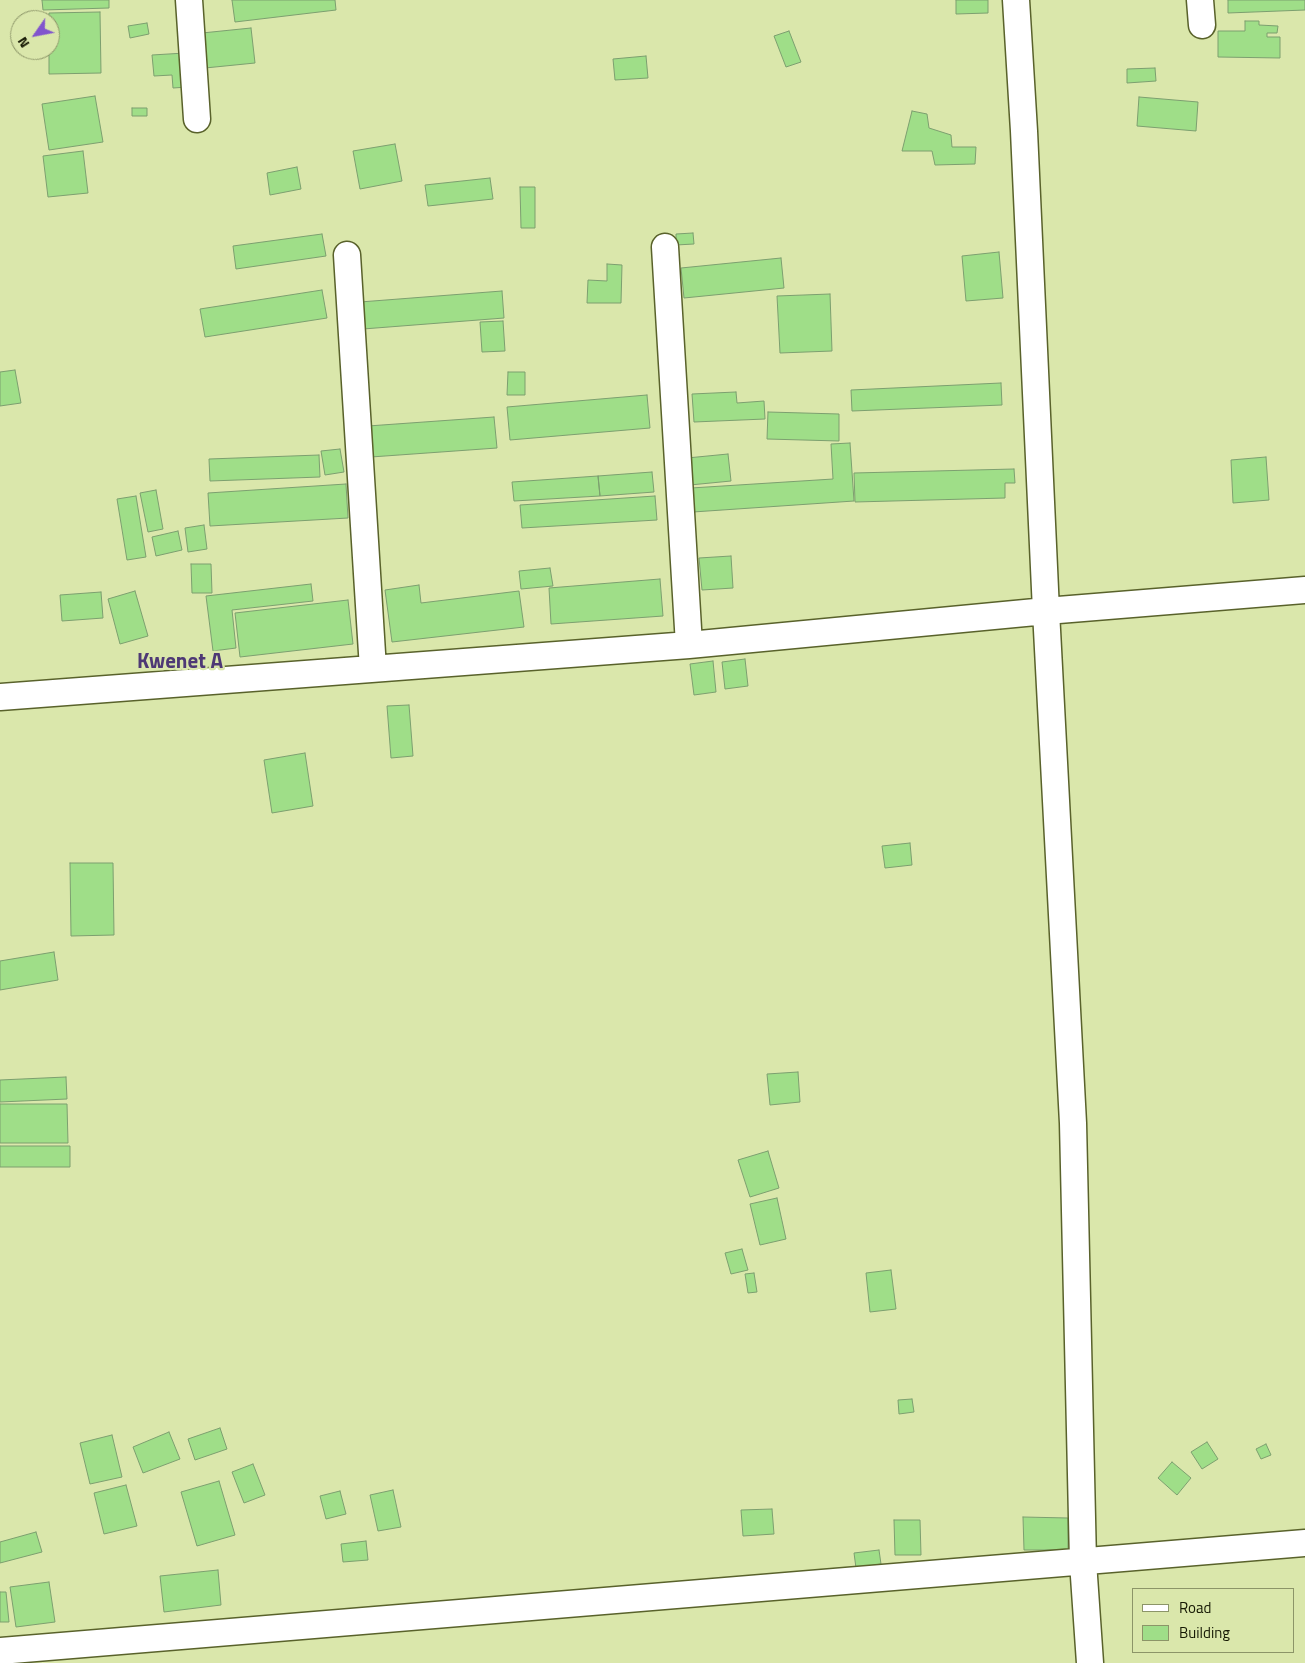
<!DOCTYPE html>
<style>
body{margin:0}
#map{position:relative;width:1305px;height:1663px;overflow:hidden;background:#dae7ab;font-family:"Titillium Web",sans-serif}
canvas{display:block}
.legend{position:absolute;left:1132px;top:1588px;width:162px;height:65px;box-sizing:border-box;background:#dae7ab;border:1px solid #8c9568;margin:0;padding:6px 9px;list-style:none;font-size:15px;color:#161904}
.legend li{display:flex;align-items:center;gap:10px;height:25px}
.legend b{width:25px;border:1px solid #8c9568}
.north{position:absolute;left:10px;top:10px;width:50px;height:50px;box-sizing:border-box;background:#dae7ab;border:1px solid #8c9568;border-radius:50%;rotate:237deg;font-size:14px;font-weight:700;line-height:20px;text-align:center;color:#161904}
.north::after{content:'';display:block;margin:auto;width:18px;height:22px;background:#8154cd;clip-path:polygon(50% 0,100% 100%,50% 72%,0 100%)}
</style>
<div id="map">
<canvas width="1305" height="1663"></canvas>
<ul class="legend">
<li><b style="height:6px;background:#fff"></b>Road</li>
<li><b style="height:14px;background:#9fde88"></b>Building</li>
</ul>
<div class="north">N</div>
</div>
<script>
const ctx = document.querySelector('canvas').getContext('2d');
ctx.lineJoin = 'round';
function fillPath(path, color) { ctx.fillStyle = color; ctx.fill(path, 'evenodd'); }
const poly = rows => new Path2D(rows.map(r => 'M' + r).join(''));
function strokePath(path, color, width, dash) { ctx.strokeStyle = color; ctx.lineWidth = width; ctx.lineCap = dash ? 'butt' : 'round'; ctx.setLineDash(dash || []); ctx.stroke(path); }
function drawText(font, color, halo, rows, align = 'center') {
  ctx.font = font + ' "Titillium Web",sans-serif'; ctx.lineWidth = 4.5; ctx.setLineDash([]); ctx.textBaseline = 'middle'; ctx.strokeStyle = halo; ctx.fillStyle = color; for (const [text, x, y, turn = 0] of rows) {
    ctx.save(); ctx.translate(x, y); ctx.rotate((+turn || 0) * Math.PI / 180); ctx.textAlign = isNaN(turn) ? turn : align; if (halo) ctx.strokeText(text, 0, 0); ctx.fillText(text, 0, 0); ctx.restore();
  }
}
const building = poly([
 [42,0,109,0,109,8,43,10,42,0],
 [232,0,335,0,336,10,235,22,232,0],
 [956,0,988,0,988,13,956,14,956,0],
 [1228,0,1305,0,1305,10,1228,13,1228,0],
 [100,12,101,73,49,74,49,13,100,12],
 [1245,21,1259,21,1259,25,1278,26,1277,33,1267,33,1267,37,1280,37,1280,58,1218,57,1218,31,1245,31,1245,21],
 [147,23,149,34,130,38,128,26,147,23],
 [251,28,255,63,205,68,202,33,251,28],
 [789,31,801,62,786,67,774,36,789,31],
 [185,53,188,87,173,88,172,75,154,76,152,55,185,53],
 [646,56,648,78,615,80,613,59,646,56],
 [1155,68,1156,81,1127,83,1127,69,1155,68],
 [95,96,103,142,49,150,42,104,95,96],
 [1139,97,1198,102,1196,131,1137,126,1139,97],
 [132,108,147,108,147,116,132,116,132,108],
 [912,111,927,114,929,128,951,135,952,147,976,147,975,164,935,165,932,151,902,151,912,111],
 [395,144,402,181,360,189,353,151,395,144],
 [83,151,88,193,48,197,43,156,83,151],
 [297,167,301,189,270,195,267,173,297,167],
 [490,178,493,199,428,206,425,185,490,178],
 [520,187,535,187,535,228,521,228,520,187],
 [693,233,694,244,676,245,676,234,693,233],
 [322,234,326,256,236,269,233,246,322,234],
 [999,252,1003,298,966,301,962,256,999,252],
 [781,258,784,288,684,298,681,268,781,258],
 [607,264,622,265,621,303,587,303,588,280,607,281,607,264],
 [322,290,327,318,205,337,200,309,322,290],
 [502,291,504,318,363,329,360,302,502,291],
 [830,294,832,351,780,353,777,296,830,294],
 [503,321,505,351,482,352,480,322,503,321],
 [15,370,21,403,0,406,0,372,15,370],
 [508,372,525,372,525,395,507,395,508,372],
 [1001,383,1002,405,852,411,851,390,1001,383],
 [736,392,737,403,764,401,765,419,694,422,692,394,736,392],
 [647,395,650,428,510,440,507,407,647,395],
 [768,412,839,414,839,441,767,439,768,412],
 [494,417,497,448,371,457,368,426,494,417],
 [850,443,854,501,693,512,691,488,833,479,831,444,850,443],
 [340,449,344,472,325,475,321,451,340,449],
 [728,454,731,481,690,485,687,458,728,454],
 [319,455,320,477,210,481,209,459,319,455],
 [1266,457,1269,500,1233,503,1231,460,1266,457],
 [1014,469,1015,483,1005,483,1005,498,855,502,854,473,1014,469],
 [652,472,654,492,600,496,598,476,652,472],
 [598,476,600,496,514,501,512,482,598,476],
 [346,484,348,518,210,526,208,493,346,484],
 [156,490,163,529,148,532,140,493,156,490],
 [136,496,146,557,127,560,117,499,136,496],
 [655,496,657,520,522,528,520,505,655,496],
 [204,525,207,549,188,552,185,528,204,525],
 [178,531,182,550,156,556,152,537,178,531],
 [731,556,733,588,702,590,699,558,731,556],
 [191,564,211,564,212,593,192,593,191,564],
 [550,568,553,586,521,589,519,571,550,568],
 [660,579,663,616,551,624,549,588,660,579],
 [311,584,313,601,232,610,236,648,213,651,206,596,311,584],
 [419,585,421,603,519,591,524,627,392,642,385,590,419,585],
 [135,591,148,636,120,644,108,599,135,591],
 [101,592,103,618,62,621,60,595,101,592],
 [348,600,353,644,240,657,235,613,348,600],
 [745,659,748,686,725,689,722,662,745,659],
 [713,661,716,692,694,695,690,664,713,661],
 [409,705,413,756,391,758,387,706,409,705],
 [305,753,313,806,272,813,264,760,305,753],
 [910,843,912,865,885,868,882,846,910,843],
 [70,863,113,863,114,935,71,936,70,863],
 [54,952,58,980,0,990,0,961,54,952],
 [798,1072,800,1102,770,1105,767,1074,798,1072],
 [66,1077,67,1099,0,1102,0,1080,66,1077],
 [0,1104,67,1104,68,1143,0,1143,0,1104],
 [0,1146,70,1146,70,1167,0,1167,0,1146],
 [768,1151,779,1188,750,1197,738,1160,768,1151],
 [777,1198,786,1239,760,1245,750,1204,777,1198],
 [742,1249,748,1270,731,1274,725,1253,742,1249],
 [891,1270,896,1309,870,1312,866,1273,891,1270],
 [754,1273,757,1292,748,1293,745,1274,754,1273],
 [912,1399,914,1412,899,1414,898,1400,912,1399],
 [220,1428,227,1449,195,1460,188,1439,220,1428],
 [169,1432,180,1459,143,1473,133,1447,169,1432],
 [112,1435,122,1477,90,1484,80,1443,112,1435],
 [1207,1442,1218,1459,1202,1469,1191,1452,1207,1442],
 [1266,1444,1271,1455,1261,1459,1256,1449,1266,1444],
 [1172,1462,1191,1478,1177,1495,1158,1478,1172,1462],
 [253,1464,265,1495,244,1503,232,1472,253,1464],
 [219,1481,235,1535,197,1546,181,1492,219,1481],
 [126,1485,137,1526,104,1534,94,1493,126,1485],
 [393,1490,401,1527,378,1531,370,1495,393,1490],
 [340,1491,346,1514,326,1519,320,1496,340,1491],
 [772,1509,774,1534,743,1536,741,1510,772,1509],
 [1023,1517,1068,1518,1068,1550,1024,1550,1023,1517],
 [894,1520,920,1520,921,1555,895,1555,894,1520],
 [36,1532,42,1552,0,1563,0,1542,36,1532],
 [366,1541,368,1560,343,1562,341,1544,366,1541],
 [879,1550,881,1564,856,1568,854,1553,879,1550],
 [218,1570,221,1605,164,1612,160,1576,218,1570],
 [49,1582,55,1622,16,1627,10,1587,49,1582],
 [0,1592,6,1592,9,1622,0,1622,0,1592]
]);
const minor = poly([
 [189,0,197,119],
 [1016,0,1024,131,1046,611,1073,1123,1083,1562,1090,1663],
 [1200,0,1202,25],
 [665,247,689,645],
 [347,255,373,669],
 [0,697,689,645,1046,611,1305,590],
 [0,1651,1305,1543]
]);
const quarterNames = [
 ["Kwenet A",180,663]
];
fillPath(building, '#9fde88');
strokePath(building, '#7c9f6f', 1);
strokePath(minor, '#59622b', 29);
strokePath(minor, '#fff', 26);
drawText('bold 21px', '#4e3975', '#dae7ab', quarterNames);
</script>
